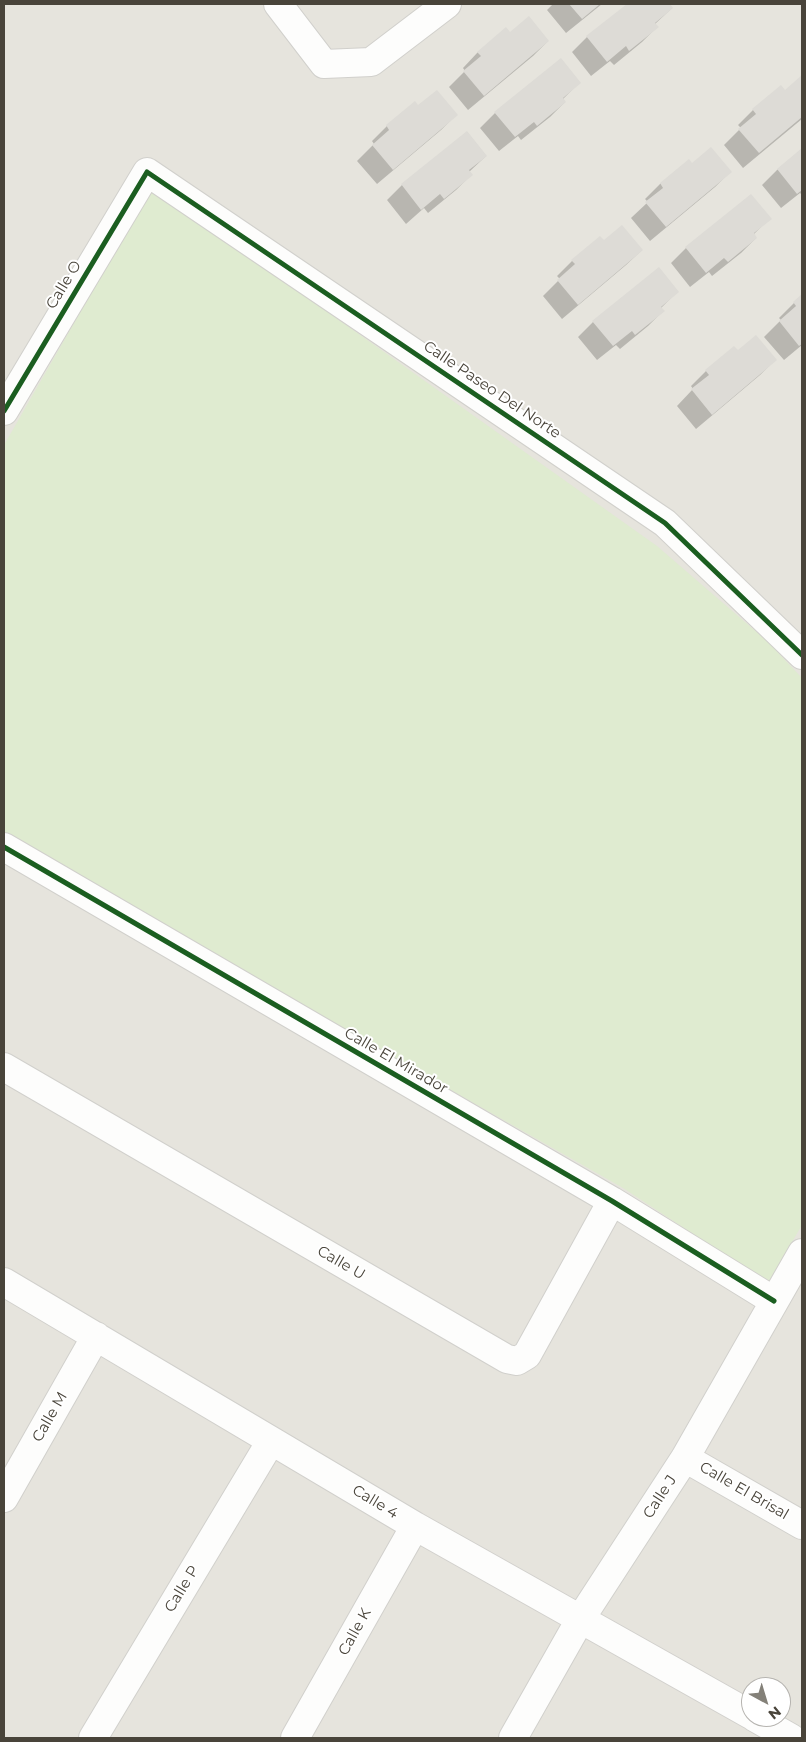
<!DOCTYPE html>
<style>
body{margin:0}
#map{position:relative;width:806px;height:1742px;overflow:hidden;background:#f3f2ee;font-family:Montserrat,sans-serif}
canvas{display:block}
.frame{position:absolute;inset:0;border:5px solid #49443a;pointer-events:none}
.north{position:absolute;left:741px;top:1677px;width:50px;height:50px;box-sizing:border-box;background:#fff;border:1px solid #b6b4b0;border-radius:50%;rotate:141deg;font-size:14px;font-weight:700;line-height:20px;text-align:center;color:#49443a}
.north::after{content:'';display:block;margin:auto;width:18px;height:22px;background:#848179;clip-path:polygon(50% 0,100% 100%,50% 72%,0 100%)}
</style>
<div id="map">
<canvas width="806" height="1742"></canvas>
<div class="frame"></div>
<div class="north">N</div>
</div>
<script>
const ctx = document.querySelector('canvas').getContext('2d');
ctx.lineJoin = 'round';
function fillPath(path, color) { ctx.fillStyle = color; ctx.fill(path, 'evenodd'); }
const poly = rows => new Path2D(rows.map(r => 'M' + r).join(''));
function strokePath(path, color, width, dash) { ctx.strokeStyle = color; ctx.lineWidth = width; ctx.lineCap = dash ? 'butt' : 'round'; ctx.setLineDash(dash || []); ctx.stroke(path); }
function drawText(font, color, halo, rows, align = 'center') {
  ctx.font = font + ' Montserrat,sans-serif'; ctx.lineWidth = 4; ctx.setLineDash([]); ctx.textBaseline = 'middle'; ctx.strokeStyle = halo; ctx.fillStyle = color; for (const [text, x, y, turn = 0] of rows) {
    ctx.save(); ctx.translate(x, y); ctx.rotate((+turn || 0) * Math.PI / 180); ctx.textAlign = isNaN(turn) ? turn : align; if (halo) ctx.strokeText(text, 0, 0); ctx.fillText(text, 0, 0); ctx.restore();
  }
}
const residential = poly([
 [4,4,802,4,802,1738,4,1738],
 [751,1687,781,1687,781,1717,751,1717]
]);
const green = poly([
 [152,187,657,546,767,641,802,678,802,1225,768,1283,623,1188,4,836,4,445]
]);
const shadow = poly([
 [553,4,602,4,566,33,547,10],
 [629,4,669,4,672,8,655,24,657,27,642,42,614,65,610,61,591,76,572,52,587,37],
 [510,34,548,41,533,56,468,110,449,87,465,71,463,68,478,52],
 [802,77,802,119,743,168,724,145,741,128,738,125,753,110,785,91],
 [579,83,563,99,565,102,550,117,521,140,518,136,499,151,480,128,495,113],
 [418,107,456,115,441,130,377,184,357,161,374,144,372,141,387,126],
 [467,132,486,156,469,172,471,175,456,190,428,213,424,208,406,224,387,200,402,185],
 [802,149,802,195,800,193,781,208,762,185,777,170],
 [688,161,692,165,730,172,715,187,650,241,631,218,648,202,645,199,660,184],
 [770,218,753,235,756,238,741,253,712,276,709,272,690,287,671,263,686,248],
 [604,242,642,250,626,265,562,319,543,296,560,279,557,276,572,261],
 [677,292,661,308,663,311,648,326,620,349,616,345,597,360,578,337,593,322],
 [802,295,802,345,784,360,764,337,781,320,779,318],
 [737,352,775,360,760,375,696,429,677,406,693,389,691,386,706,371]
]);
const building = poly([
 [569,4,600,4,582,19],
 [627,4,670,4,673,8,655,23,659,27,629,51,626,46,607,62,586,36],
 [529,16,549,41,484,96,463,71,481,56,477,52,506,27,510,32],
 [561,58,581,83,563,98,566,102,537,126,534,122,515,137,494,112],
 [802,75,802,117,759,153,738,129,756,114,752,109,781,85,785,90],
 [437,90,458,115,393,170,372,145,389,130,386,125,415,101,418,105],
 [467,131,487,156,469,170,473,175,444,199,440,194,421,210,401,184],
 [711,147,732,172,666,227,645,202,663,188,660,183,689,159,692,163],
 [802,148,802,190,797,194,777,169],
 [751,194,772,219,754,233,757,238,728,262,724,258,706,273,685,247],
 [622,225,643,250,578,305,557,280,575,264,571,260,600,236,604,240],
 [659,267,679,292,661,307,665,311,635,335,632,331,613,346,592,321],
 [802,294,802,344,799,346,779,321,796,306,793,302],
 [756,335,777,360,712,415,691,389,709,375,705,370,734,346,738,350]
]);
const minor = poly([
 [278,4,324,64,371,62,447,4],
 [4,411,147,172,665,523,802,655],
 [4,847,612,1201,774,1301],
 [4,1067,507,1359,517,1361,527,1355,612,1201],
 [4,1282,415,1526,751,1715],
 [685,1458,802,1525],
 [4,1498,96,1336],
 [754,1717,791,1738],
 [93,1738,271,1441],
 [295,1738,415,1526],
 [513,1738,581,1618,685,1458,802,1253]
]);
const cycleway = poly([
 [4,411,147,172,665,523,802,655],
 [4,847,612,1201,774,1301]
]);
const streetNames = [
 ["Calle O",64,285,-59],
 ["Calle Paseo Del Norte",492,390,34],
 ["Calle El Mirador",396,1061,30],
 ["Calle U",341,1263,30],
 ["Calle M",50,1417,-60],
 ["Calle El Brisal",744,1491,30],
 ["Calle J",660,1497,-57],
 ["Calle 4",375,1502,31],
 ["Calle P",182,1589,-59],
 ["Calle K",355,1632,-61]
];
fillPath(residential, '#e6e4dd');
fillPath(green, '#dfebd0');
fillPath(shadow, '#0003');
fillPath(building, '#dddbd6');
strokePath(minor, '#d1d0cc', 30);
strokePath(minor, '#fdfdfc', 28);
strokePath(cycleway, '#1b5e20', 5);
drawText('15px', '#49443a', '#fff', streetNames);
</script>
